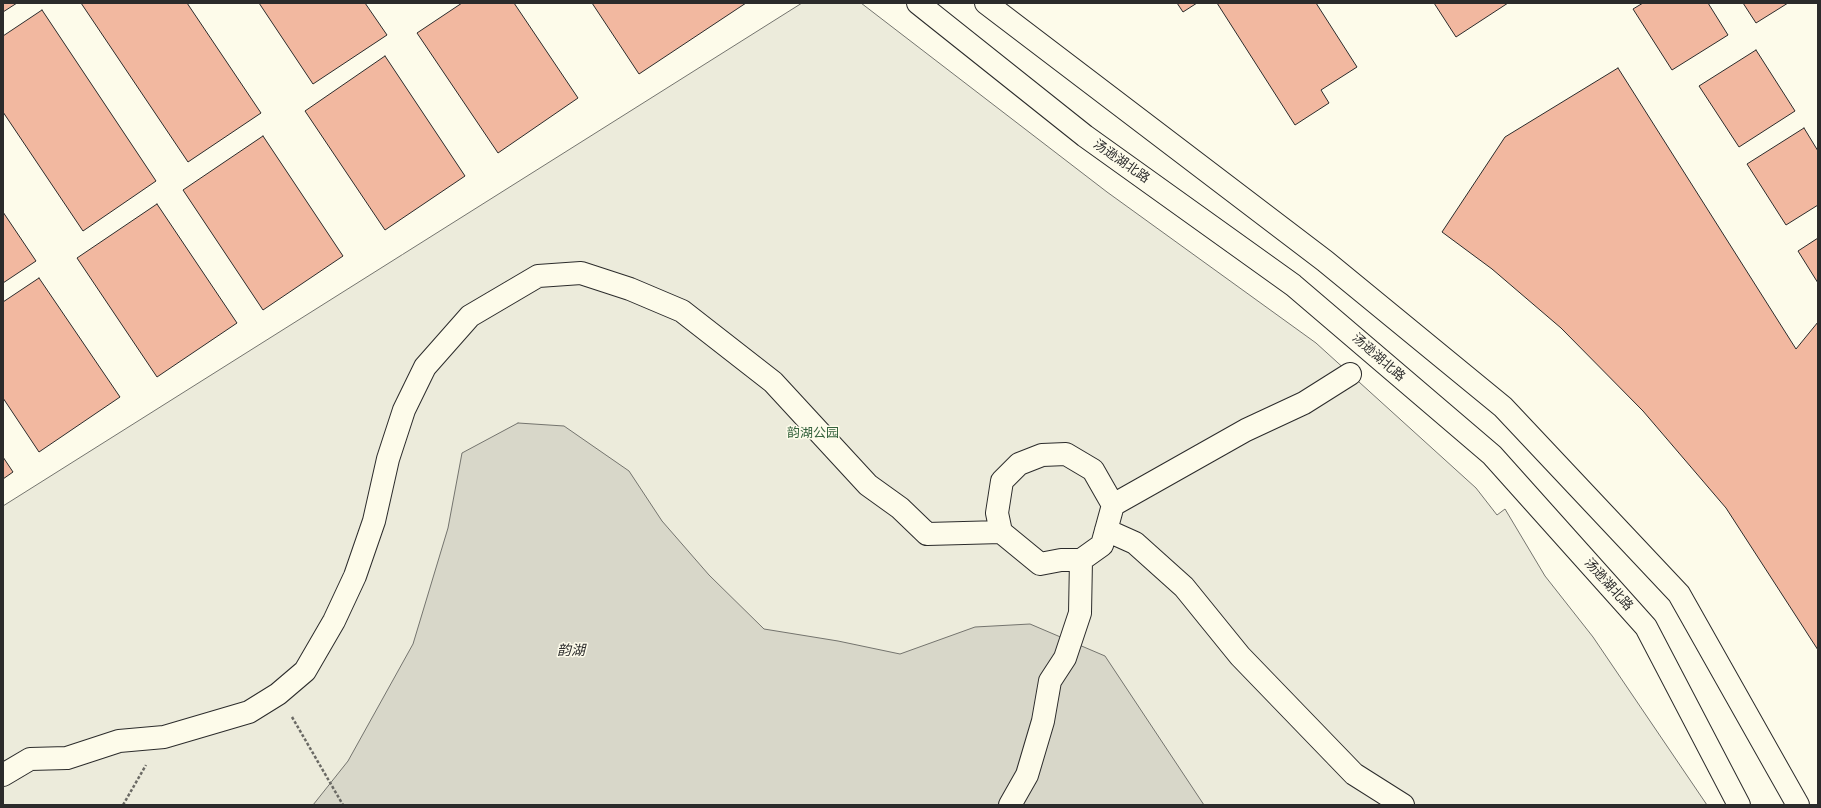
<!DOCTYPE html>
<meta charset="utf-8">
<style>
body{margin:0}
#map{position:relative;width:1821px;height:808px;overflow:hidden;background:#fdfbea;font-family:"Nunito Sans",sans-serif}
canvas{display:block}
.frame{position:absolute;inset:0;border:4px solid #2b2b2b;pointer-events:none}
</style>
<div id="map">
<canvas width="1821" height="808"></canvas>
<div class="frame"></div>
</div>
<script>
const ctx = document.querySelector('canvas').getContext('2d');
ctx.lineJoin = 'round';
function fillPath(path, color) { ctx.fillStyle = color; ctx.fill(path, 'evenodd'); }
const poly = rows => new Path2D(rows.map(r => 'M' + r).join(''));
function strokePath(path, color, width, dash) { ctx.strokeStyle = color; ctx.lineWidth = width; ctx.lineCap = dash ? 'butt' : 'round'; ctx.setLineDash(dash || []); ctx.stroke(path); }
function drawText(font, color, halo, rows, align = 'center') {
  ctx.font = font + ' "Nunito Sans","Noto Sans SC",sans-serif'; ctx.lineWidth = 3; ctx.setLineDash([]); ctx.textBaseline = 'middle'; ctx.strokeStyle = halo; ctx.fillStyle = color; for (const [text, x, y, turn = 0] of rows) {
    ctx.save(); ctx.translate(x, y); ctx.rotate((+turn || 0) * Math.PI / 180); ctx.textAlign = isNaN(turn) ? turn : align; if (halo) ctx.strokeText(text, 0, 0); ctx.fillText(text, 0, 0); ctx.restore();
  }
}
const green = poly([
 [802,3,861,3,1107,192,1316,343,1476,488,1497,515,1505,509,1545,576,1593,637,1707,805,3,805,3,506,802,3]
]);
const water = poly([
 [518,423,564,426,629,471,662,521,709,575,764,629,838,641,900,654,975,627,1030,624,1105,656,1204,805,313,805,348,761,413,644,448,528,462,453,518,423]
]);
const building = poly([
 [3,3,17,3,3,12,3,3],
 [81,3,187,3,261,113,188,162,81,3],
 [259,3,365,3,387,35,313,84,259,3],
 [462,3,514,3,578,98,498,153,417,33,462,3],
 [592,3,746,3,639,74,592,3],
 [1177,3,1197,3,1183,12,1177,3],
 [1217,3,1316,3,1357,67,1321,90,1329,103,1295,125,1217,3],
 [1434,3,1508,3,1456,37,1434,3],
 [1643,3,1708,3,1728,35,1672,70,1633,9,1643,3],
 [1743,3,1788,3,1756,23,1743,3],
 [42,10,156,181,83,231,3,112,3,36,42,10],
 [1756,50,1795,111,1739,147,1699,86,1756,50],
 [385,56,465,176,385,230,305,111,385,56],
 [1618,68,1796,349,1818,322,1818,650,1726,508,1643,411,1561,328,1492,269,1442,232,1505,137,1618,68],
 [1804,128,1818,151,1818,205,1786,225,1747,164,1804,128],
 [263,136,343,256,263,310,183,190,263,136],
 [157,204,237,323,157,377,77,258,157,204],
 [3,212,36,261,3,283,3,212],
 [1818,238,1818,283,1798,251,1818,238],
 [39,278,120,397,39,452,3,398,3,302,39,278],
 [3,457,13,472,3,479,3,457]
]);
const path = poly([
 [292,717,343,805],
 [123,805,146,765]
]);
const minor = poly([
 [918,3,1085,136,1293,285,1492,455,1646,627,1739,805],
 [986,3,1325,261,1503,407,1679,594,1798,805],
 [1106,530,1135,543,1184,587,1240,656,1354,774,1403,805],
 [1001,532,1040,564,1061,560,1081,560],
 [3,775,30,759,67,758,119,741,164,737,249,712,278,694,305,671,334,621,355,576,374,521,388,459,404,410,425,367,470,316,538,276,581,273,630,289,682,311,773,382,868,485,900,508,927,534,1001,532,997,513,1002,481,1019,464,1042,455,1066,454,1093,470,1113,505],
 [1010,805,1027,775,1043,721,1050,681,1065,658,1080,613,1081,560,1102,545,1113,505,1246,430,1304,403,1350,374]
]);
const streetNames = [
 ["汤逊湖北路",1121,162,35],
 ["汤逊湖北路",1378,358,41],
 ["汤逊湖北路",1608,585,48]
];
const parkNames = [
 ["韵湖公园",813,434]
];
const waterNames = [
 ["韵湖",571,652]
];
fillPath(green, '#ecebdb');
strokePath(green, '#74746e', 1);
fillPath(water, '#d8d7c9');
strokePath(water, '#74746e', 1);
fillPath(building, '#f2b8a0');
strokePath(building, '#2b2b2b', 1);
strokePath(minor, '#2b2b2b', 24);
strokePath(path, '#6a6964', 2.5, [3, 2]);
strokePath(minor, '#fdfbea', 22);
drawText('13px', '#2b2b2b', '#fdfbea', streetNames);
drawText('13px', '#34623c', '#fdfbea', parkNames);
drawText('italic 14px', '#2b2b2b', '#fdfbea', waterNames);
</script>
